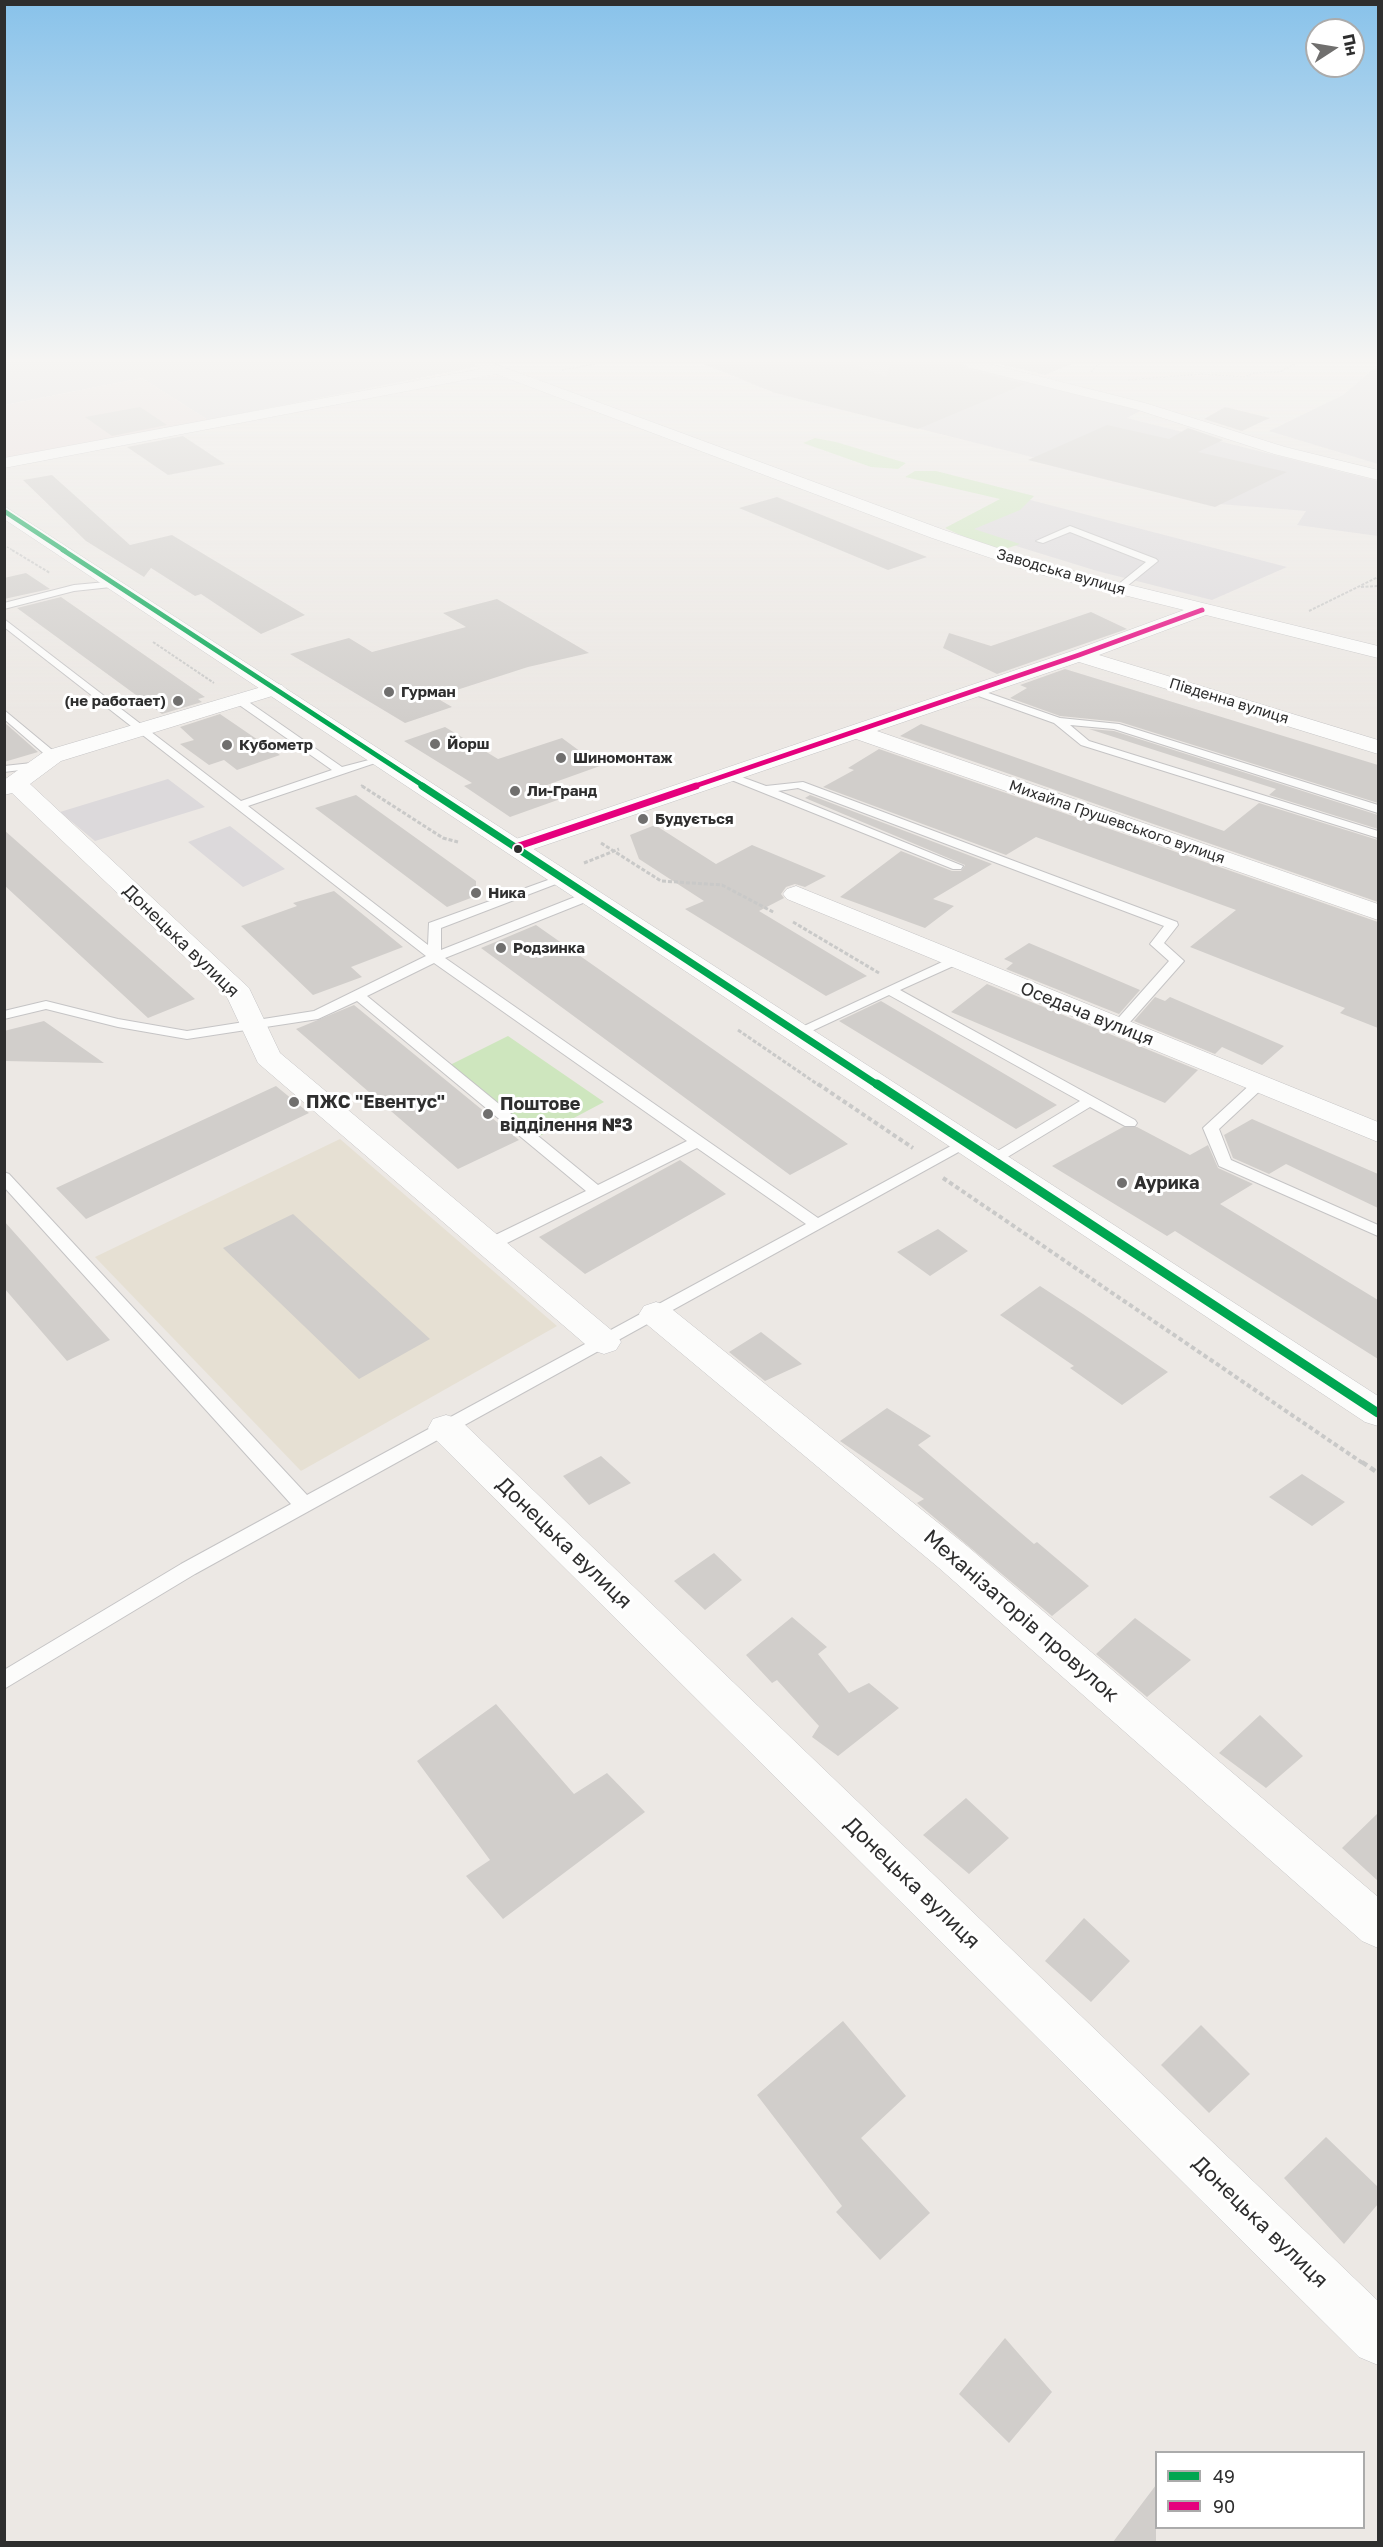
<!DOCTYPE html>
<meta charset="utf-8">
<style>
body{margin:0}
#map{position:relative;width:1383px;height:2547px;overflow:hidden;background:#ece8e4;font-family:"Golos Text",sans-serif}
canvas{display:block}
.frame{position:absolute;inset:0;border:6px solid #2e2e2e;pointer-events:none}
.legend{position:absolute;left:1155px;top:2451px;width:210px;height:78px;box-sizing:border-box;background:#fff;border:2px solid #ababab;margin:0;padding:8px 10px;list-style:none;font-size:18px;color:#2e2e2e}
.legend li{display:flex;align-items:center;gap:12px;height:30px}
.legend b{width:30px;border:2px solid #ababab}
.north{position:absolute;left:1305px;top:18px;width:60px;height:60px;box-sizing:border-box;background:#fff;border:2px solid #ababab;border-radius:50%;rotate:78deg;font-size:16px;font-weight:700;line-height:24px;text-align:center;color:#2e2e2e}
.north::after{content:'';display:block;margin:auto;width:21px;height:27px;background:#706f6e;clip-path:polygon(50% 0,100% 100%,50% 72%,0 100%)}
</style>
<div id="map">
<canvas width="1383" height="2547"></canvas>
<div class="frame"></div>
<ul class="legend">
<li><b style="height:8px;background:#00a651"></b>49</li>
<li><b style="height:8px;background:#e5007d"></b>90</li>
</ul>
<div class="north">Пн</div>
</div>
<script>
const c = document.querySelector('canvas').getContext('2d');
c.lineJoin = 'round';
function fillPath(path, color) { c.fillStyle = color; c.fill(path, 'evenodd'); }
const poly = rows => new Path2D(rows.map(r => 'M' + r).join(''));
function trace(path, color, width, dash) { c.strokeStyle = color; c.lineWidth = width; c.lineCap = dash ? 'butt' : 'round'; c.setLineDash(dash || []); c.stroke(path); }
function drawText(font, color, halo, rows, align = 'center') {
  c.font = font + ' "Golos Text",sans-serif'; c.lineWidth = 6; c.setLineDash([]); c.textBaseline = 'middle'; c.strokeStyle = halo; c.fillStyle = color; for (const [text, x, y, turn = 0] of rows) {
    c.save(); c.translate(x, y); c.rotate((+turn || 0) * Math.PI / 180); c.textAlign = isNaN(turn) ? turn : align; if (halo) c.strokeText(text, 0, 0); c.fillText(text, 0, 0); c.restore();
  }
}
const industrial = poly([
 [5,364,477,364,480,366,208,420,142,378,5,405],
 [704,364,958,364,1142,410,1127,418,1378,481,1378,536,1297,525,1306,511,1219,504,789,396,759,387],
 [1378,365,1378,464,1269,431,1343,395],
 [1019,497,1287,567,1212,600,1097,571,958,528],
 [168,779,205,807,95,841,60,812],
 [230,826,285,869,243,887,188,842]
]);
const education = poly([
 [340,1139,557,1326,301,1471,95,1257]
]);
const medical = poly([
 [142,378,208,420,5,460,5,405]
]);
const green = poly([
 [815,438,836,442,906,463,898,469,871,467,803,443],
 [915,471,936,471,1034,496,1020,510,974,529,1020,544,1002,550,971,540,945,528,1000,499,905,477],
 [508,1036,604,1102,536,1138,446,1067]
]);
const building = poly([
 [707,364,852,364,887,377,889,364,963,364,966,369,1025,384,918,429,775,393],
 [1000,364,1071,364,1045,375],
 [140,407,167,425,112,436,85,417],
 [1225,407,1270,418,1242,431,1204,419],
 [1107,425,1169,439,1188,428,1223,440,1198,452,1287,472,1215,507,1028,460],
 [183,436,225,464,168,475,127,447],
 [52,475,130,545,172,535,305,615,261,634,201,594,195,596,151,568,144,577,86,541,23,480],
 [777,497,927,557,888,570,739,508],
 [26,573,50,589,4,599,4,578],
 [61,597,205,697,198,699,202,702,162,714,17,608],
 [497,599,589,653,528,667,435,697,452,707,405,723,290,654,349,638,372,652,466,627,443,613],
 [1091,612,1127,629,997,674,943,648,949,633,991,646],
 [1065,669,1378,765,1378,803,1120,722,1060,716,1010,698,1027,688,1020,685],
 [220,714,280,755,237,770,224,760,209,765,180,744,194,740,180,727],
 [4,722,38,752,4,762],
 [921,724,1224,831,1259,803,1378,840,1378,902,900,736],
 [445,727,498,759,562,738,600,766,547,785,566,797,510,817,464,786,472,783,404,741],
 [1089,729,1114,731,1378,815,1378,829,1269,795,1276,789],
 [879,749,1378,922,1378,1028,1340,1013,1345,1008,1190,947,1236,910,1036,837,1006,855,823,787,854,770,848,768],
 [356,795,476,881,476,896,447,907,315,808],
 [810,795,992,864,933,899,954,906,925,928,840,897,901,851,952,871,961,871,965,865,805,798],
 [655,825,716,864,752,845,826,876,805,887,795,884,786,887,781,894,784,898,759,911,867,976,826,996,685,909,704,901,639,859,630,835],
 [4,830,195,999,148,1018,4,885],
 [334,891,403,947,351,967,362,977,313,995,241,926,297,906,293,903],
 [536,925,848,1144,790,1175,481,948],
 [1029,943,1079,964,1140,990,1119,1014,1006,969,1013,963,1004,959],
 [987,984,1198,1070,1165,1103,951,1012],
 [1155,997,1165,1001,1170,997,1284,1046,1262,1065,1222,1047,1215,1054,1134,1021],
 [881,1001,937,1034,1057,1105,1016,1129,839,1021],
 [354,1005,519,1140,458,1169,296,1029],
 [44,1021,104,1063,4,1061,4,1031],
 [276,1086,309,1113,86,1219,56,1188],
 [1252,1119,1378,1174,1378,1208,1286,1164,1269,1174,1233,1158,1224,1135],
 [1123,1127,1137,1127,1190,1155,1208,1145,1218,1168,1253,1184,1220,1204,1378,1300,1378,1359,1175,1231,1167,1236,1052,1166],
 [680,1160,726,1194,585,1274,539,1237],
 [293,1214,430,1339,359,1379,223,1248],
 [4,1221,110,1340,67,1361,4,1288],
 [938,1229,968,1251,930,1276,897,1252],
 [1040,1286,1083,1314,1168,1372,1122,1405,1070,1368,1074,1366,1000,1315],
 [761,1332,802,1364,765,1381,729,1352],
 [887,1408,931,1436,918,1445,1034,1544,1037,1542,1089,1586,1052,1616,917,1503,924,1499,840,1441],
 [601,1456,631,1483,589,1505,563,1476],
 [1302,1474,1345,1502,1312,1526,1269,1497],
 [714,1553,742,1580,705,1610,674,1581],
 [792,1617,827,1647,818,1654,849,1693,869,1683,899,1708,838,1756,812,1737,819,1726,777,1680,772,1683,746,1655],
 [1135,1618,1191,1660,1147,1697,1096,1654],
 [496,1704,574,1794,607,1773,645,1812,503,1919,466,1876,490,1860,417,1761],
 [1260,1715,1303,1756,1266,1788,1219,1753],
 [966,1798,1009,1838,969,1874,923,1835],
 [1378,1813,1378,1881,1342,1848],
 [1084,1918,1130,1961,1091,2002,1045,1961],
 [843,2021,906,2096,861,2138,930,2213,880,2260,836,2212,842,2206,757,2095],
 [1201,2025,1250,2074,1209,2113,1161,2065],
 [1326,2137,1378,2187,1378,2204,1344,2244,1284,2178],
 [1005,2338,1052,2392,1009,2443,959,2394],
 [1156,2485,1156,2542,1113,2542]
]);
const pathFar4 = poly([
 [562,370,595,364],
 [1091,372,1099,364],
 [1128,380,1202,374,1245,377,1253,373,1280,372,1295,364],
 [4,545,14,551]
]);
const pathFar3 = poly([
 [12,550,50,573],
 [1361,587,1378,586],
 [1309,611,1378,577],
 [153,642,214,683],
 [361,785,364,787]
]);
const pathFar2 = poly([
 [362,786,443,838,458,842],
 [601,843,661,881,722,885,775,913],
 [584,863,619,849],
 [793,922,879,973],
 [738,1030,820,1086]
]);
const pathFar1 = poly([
 [818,1084,913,1148],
 [943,1178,1364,1464]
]);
const path = poly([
 [1362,1462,1378,1473]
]);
const service = poly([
 [1070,526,1156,559,1158,561,1121,591,1115,591,1115,587,1146,562,1070,532,1043,543,1036,541,1070,526],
 [117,581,122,584,120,586,74,591,4,609,4,603,74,585,117,581],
 [4,619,241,801,332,770,235,702,235,698,243,698,342,767,384,756,384,760,248,806,428,945,429,923,559,876,563,875,569,879,441,928,441,950,585,893,593,893,593,899,445,958,818,1218,960,1141,965,1139,973,1144,195,1574,4,1689,4,1670,181,1564,291,1504,4,1187,4,1172,9,1174,307,1495,806,1224,697,1148,495,1249,483,1249,481,1245,483,1241,586,1191,357,1001,318,1019,187,1039,118,1027,46,1009,4,1019,4,1011,46,1001,118,1019,187,1031,314,1011,426,956,4,627,4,619],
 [434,963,687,1141,598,1185,367,996,434,963],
 [974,688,1060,718,1119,724,1378,805,1378,813,1114,729,1070,725,1089,741,1378,831,1378,838,1081,745,1054,723,970,693,969,691,974,688],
 [4,710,57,754,57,758,49,758,4,719,4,710],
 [41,762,47,765,45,767,4,772,4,766,41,762],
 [728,772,766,786,803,782,1177,922,1178,925,1164,943,1184,961,1123,1030,1113,1030,1113,1024,1169,961,1150,944,1164,926,798,788,778,791,963,866,961,869,953,869,724,777,724,773,728,772],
 [955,956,962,960,960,963,900,990,1135,1120,1137,1123,1135,1126,1125,1126,1090,1107,996,1164,986,1164,983,1161,986,1158,1080,1101,889,995,801,1036,791,1036,789,1033,955,956],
 [1259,1080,1266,1084,1264,1087,1219,1129,1231,1160,1378,1225,1378,1236,1219,1166,1203,1128,1254,1081,1259,1080]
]);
const minor = poly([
 [474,364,495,364,944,530,1048,565,1378,646,1378,658,1206,615,1099,655,1378,740,1378,754,1079,662,877,731,1378,904,1378,920,856,739,525,852,516,854,507,852,504,847,507,842,1072,651,1184,610,1035,573,932,538,496,374,4,468,4,458,480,369,474,364],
 [965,364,990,364,1145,403,1285,447,1378,470,1378,480,1274,454,1135,409,967,367,965,364],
 [275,683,282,685,286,689,282,693,61,761,30,784,249,988,280,1053,616,1334,621,1342,616,1350,604,1354,592,1350,258,1063,227,997,12,793,4,795,4,780,45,751,275,683],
 [796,886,1378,1122,1378,1142,787,899,783,894,787,889,796,886],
 [656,1302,668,1306,967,1546,1378,1897,1378,1948,1362,1941,939,1568,644,1322,639,1314,644,1306,656,1302],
 [446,1415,459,1419,1378,2301,1378,2365,1359,2357,433,1437,428,1428,433,1419,446,1415]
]);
const tertiary = poly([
 [4,506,1378,1396,1378,1426,1365,1422,4,519,4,506]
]);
const bus1Far3 = poly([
 [4,511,65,551]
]);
const bus1Far2 = poly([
 [63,550,425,787]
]);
const bus1Far1 = poly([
 [422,786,879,1086]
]);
const bus1 = poly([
 [877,1084,1378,1413]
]);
const bus2Far1 = poly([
 [692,787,1079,655,1202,610]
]);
const bus2 = poly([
 [516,847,696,786]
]);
const markers = [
 [389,692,6,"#706f6e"],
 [178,701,6,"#706f6e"],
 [435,744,6,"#706f6e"],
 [227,745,6,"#706f6e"],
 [561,758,6,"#706f6e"],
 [515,791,6,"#706f6e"],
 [643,819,6,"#706f6e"],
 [518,849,5,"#2e2e2e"],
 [476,893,6,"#706f6e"],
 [501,948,6,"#706f6e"],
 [294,1102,6,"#706f6e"],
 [488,1114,6,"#706f6e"],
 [1122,1183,6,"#706f6e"]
];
const farStreetnames = [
 ["Заводська вулиця",1061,572,16],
 ["Південна вулиця",1229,701,17],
 ["Михайла Грушевського вулиця",1117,822,19]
];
const farPoinames = [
 ["Гурман",401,692],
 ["(не работает)",166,701,"right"],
 ["Йорш",447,744],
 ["Кубометр",239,745],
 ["Шиномонтаж",573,758],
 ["Ли-Гранд",527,791],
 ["Будується",655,819],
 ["Ника",488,893],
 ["Родзинка",513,948]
];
const streetNames = [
 ["Донецька вулиця",181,941,44],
 ["Оседача вулиця",1087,1014,22]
];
const poiNames = [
 ["ПЖС \"Евентус\"",306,1102],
 ["Поштове",500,1104],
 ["відділення №3",500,1125],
 ["Аурика",1134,1183]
];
const nearStreetnames = [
 ["Донецька вулиця",564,1543,44],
 ["Механізаторів провулок",1021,1616,41],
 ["Донецька вулиця",912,1883,44],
 ["Донецька вулиця",1260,2222,44]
];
fillPath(industrial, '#dcd9db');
fillPath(education, '#e6e0d3');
fillPath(medical, '#e9dcdb');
fillPath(green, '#cee6be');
fillPath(building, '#d1cecb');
trace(service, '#c5c4c5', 2);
trace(minor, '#c5c4c5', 1);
trace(tertiary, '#c5c4c5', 1);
trace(pathFar4, '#c9c9c8', 1.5, [2, 1.5]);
trace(pathFar3, '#c9c9c8', 2, [3, 1.5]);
trace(pathFar2, '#c9c9c8', 3, [4, 2]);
trace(pathFar1, '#c9c9c8', 4, [4.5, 3]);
trace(path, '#c9c9c8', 4.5, [6, 4]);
fillPath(service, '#fcfcfb');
fillPath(minor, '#fcfcfb');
fillPath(tertiary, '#fcfcfb');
trace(bus1Far3, '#00a651', 4.5);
trace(bus1Far2, '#00a651', 5);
trace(bus1Far1, '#00a651', 7);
trace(bus1, '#00a651', 9);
trace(bus2Far1, '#e5007d', 5);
trace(bus2, '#e5007d', 7);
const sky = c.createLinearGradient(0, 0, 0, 721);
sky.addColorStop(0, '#88c2ea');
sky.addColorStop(0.5, '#f6f5f3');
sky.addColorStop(1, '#f6f5f300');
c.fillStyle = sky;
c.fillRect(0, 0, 1383, 721);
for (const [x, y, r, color] of markers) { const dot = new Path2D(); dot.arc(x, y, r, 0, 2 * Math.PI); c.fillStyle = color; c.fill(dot); trace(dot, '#fff', 2); }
drawText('15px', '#2e2e2e', '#fff', farStreetnames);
drawText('bold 15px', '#2e2e2e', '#fff', farPoinames, 'left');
drawText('18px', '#2e2e2e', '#fff', streetNames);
drawText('bold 18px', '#2e2e2e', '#fff', poiNames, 'left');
drawText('21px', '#2e2e2e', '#fff', nearStreetnames);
</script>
